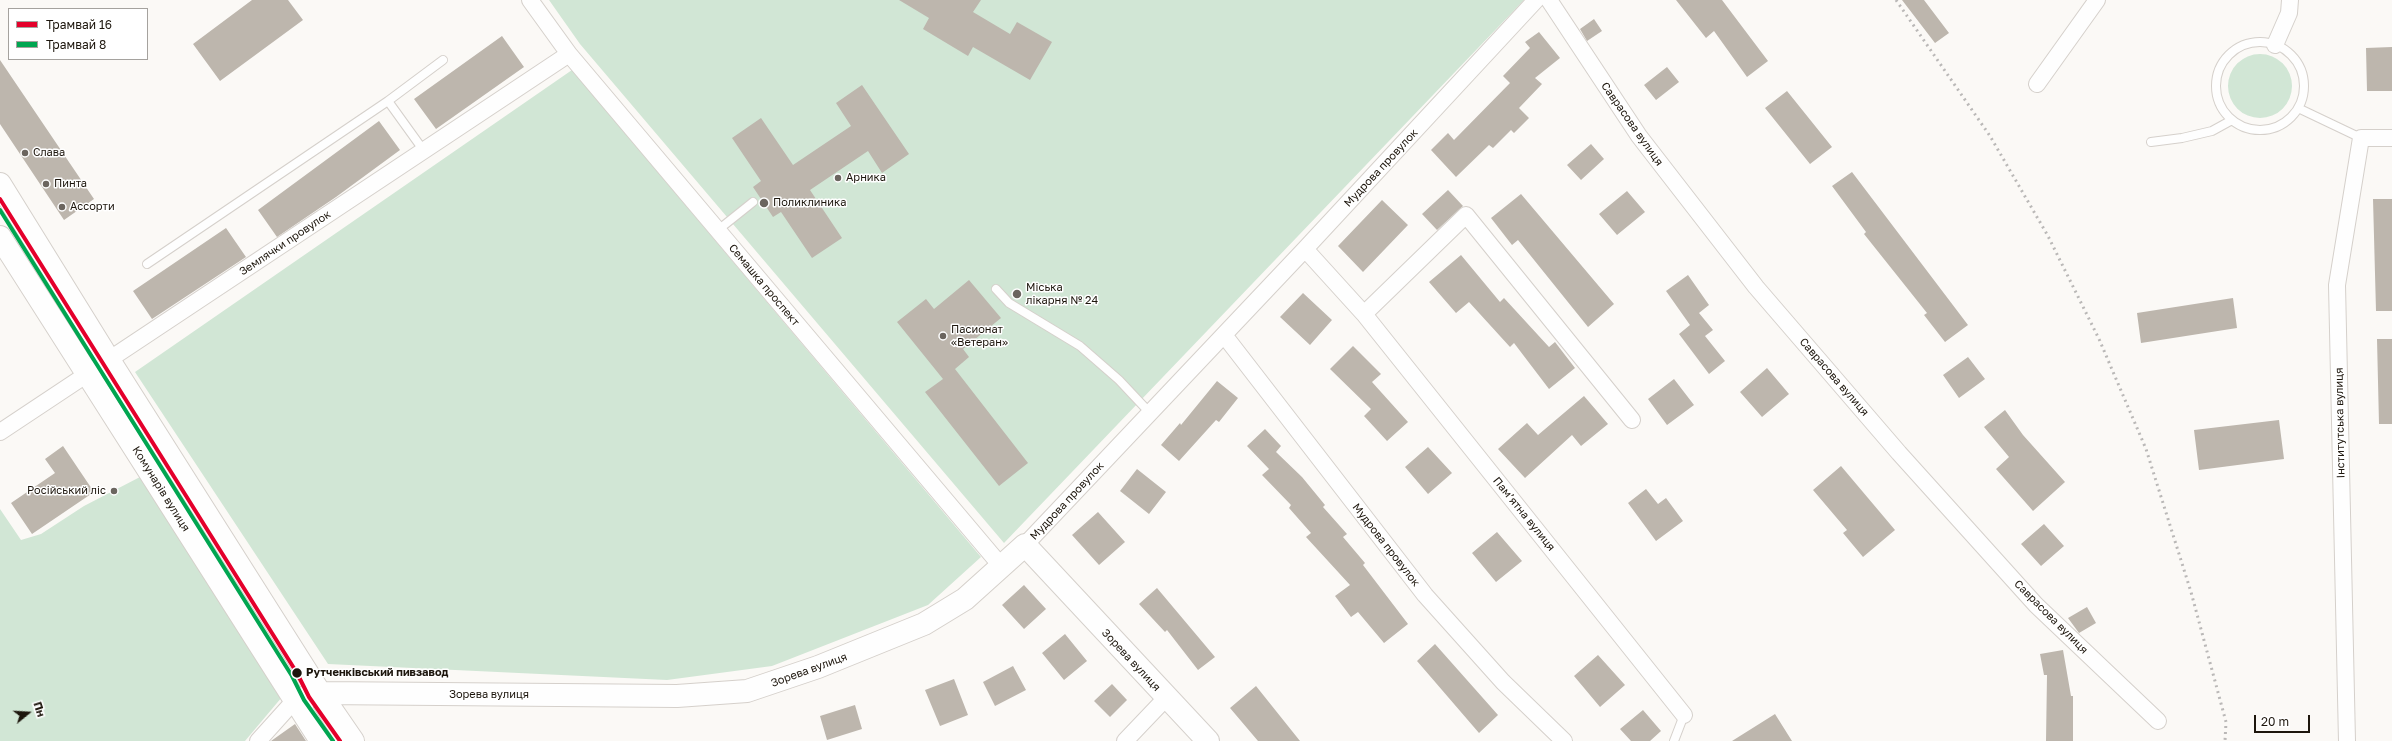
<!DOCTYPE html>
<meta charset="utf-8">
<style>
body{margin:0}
#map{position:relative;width:2392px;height:741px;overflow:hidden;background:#fbf9f6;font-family:"Golos Text",sans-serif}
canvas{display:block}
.legend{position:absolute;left:8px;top:8px;width:140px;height:52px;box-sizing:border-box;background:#fff;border:1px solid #a5a29e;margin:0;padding:5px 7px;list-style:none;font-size:12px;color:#1d160d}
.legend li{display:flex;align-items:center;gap:8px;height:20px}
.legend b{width:20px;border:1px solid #a5a29e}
.north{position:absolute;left:8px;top:693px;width:40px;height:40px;-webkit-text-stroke:3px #fff;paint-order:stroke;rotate:72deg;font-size:11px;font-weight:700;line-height:16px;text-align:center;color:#1d160d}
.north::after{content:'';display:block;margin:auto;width:14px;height:18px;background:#1d160d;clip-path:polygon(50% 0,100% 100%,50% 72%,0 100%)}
.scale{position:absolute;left:2254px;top:715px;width:56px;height:18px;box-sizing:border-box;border:2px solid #1d160d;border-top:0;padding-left:5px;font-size:12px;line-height:14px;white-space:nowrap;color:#1d160d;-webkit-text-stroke:3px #fff;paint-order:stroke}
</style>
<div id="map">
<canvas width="2392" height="741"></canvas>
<ul class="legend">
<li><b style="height:5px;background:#e4002b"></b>Трамвай 16</li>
<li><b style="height:5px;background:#00a651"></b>Трамвай 8</li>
</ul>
<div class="north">Пн</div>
<div class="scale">20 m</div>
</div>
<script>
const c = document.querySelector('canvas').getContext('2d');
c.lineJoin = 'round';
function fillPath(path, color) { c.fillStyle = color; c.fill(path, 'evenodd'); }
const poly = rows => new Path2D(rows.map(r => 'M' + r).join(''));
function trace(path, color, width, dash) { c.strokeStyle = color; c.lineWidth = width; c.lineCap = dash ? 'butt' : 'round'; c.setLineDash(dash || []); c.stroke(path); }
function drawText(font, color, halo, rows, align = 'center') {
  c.font = font + ' "Golos Text",sans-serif'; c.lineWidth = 3; c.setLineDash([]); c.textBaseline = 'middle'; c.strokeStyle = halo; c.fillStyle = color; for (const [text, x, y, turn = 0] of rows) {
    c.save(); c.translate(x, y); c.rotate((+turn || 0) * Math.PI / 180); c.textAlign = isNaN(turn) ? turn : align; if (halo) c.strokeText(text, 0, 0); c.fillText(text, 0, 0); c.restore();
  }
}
const green = poly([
 [549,0,1524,0,1004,543,580,44],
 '2228 86a32 32 0 1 1 64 0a32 32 0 1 1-64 0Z',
 [572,70,981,557,928,605,772,666,667,680,328,664,135,372],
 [140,477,282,697,245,741,0,741,0,509,21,540,41,534,84,506]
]);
const building = poly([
 [252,0,288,0,303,20,220,81,193,44],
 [899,0,981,0,973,12,1010,34,1017,22,1052,42,1030,80,973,47,968,56,923,29,929,18],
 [1676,0,1722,0,1768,61,1747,77,1714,31,1706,38],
 [1902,0,1924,0,1949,33,1935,43],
 [1594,19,1602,31,1587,41,1580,29],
 [1539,32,1560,58,1535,78,1542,84,1519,108,1529,118,1514,133,1511,130,1493,148,1489,145,1456,177,1431,150,1448,133,1454,140,1510,83,1503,76,1530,48,1525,42],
 [502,36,524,67,436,129,414,99],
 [2392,47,2392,91,2367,91,2366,48],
 [0,60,94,199,64,220,0,124],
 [1667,67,1679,82,1656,100,1644,85],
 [862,85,909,154,882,173,868,151,810,190,842,238,812,258,781,212,773,217,753,187,761,181,732,138,761,118,793,165,851,126,836,103],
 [1787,91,1832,147,1810,164,1765,108],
 [379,121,400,150,336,197,277,237,258,210],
 [1591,144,1604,159,1581,180,1567,165],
 [1852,172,1968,325,1945,342,1924,315,1927,313,1864,234,1866,232,1832,186],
 [1448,190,1463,206,1437,230,1422,214],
 [1627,191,1645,212,1617,235,1599,214],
 [1521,194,1614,304,1588,327,1518,240,1512,245,1491,218],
 [2373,199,2392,199,2392,311,2376,311],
 [1382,200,1408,225,1363,272,1338,246],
 [226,228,246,257,152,319,133,291],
 [1461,255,1500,302,1504,298,1549,347,1555,342,1575,368,1549,389,1514,343,1510,347,1469,302,1456,313,1429,282],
 [1688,275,1709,305,1699,313,1713,330,1705,336,1725,361,1709,374,1679,334,1690,325,1666,291],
 [969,280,1001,318,963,349,969,357,955,369,1028,463,999,486,925,392,943,379,897,322,926,299,934,309],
 [1303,293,1332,320,1310,345,1280,317],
 [2233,298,2237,328,2141,343,2137,313],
 [2377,339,2392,339,2392,424,2379,424],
 [1353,346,1381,374,1372,382,1408,422,1387,441,1364,416,1371,409,1330,369],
 [1968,357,1985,379,1959,398,1943,375],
 [1767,368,1789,394,1762,417,1740,392],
 [1674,379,1694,405,1667,425,1648,399],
 [1217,381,1238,398,1219,422,1216,420,1179,461,1161,445,1180,423,1181,425],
 [1584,396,1608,424,1581,446,1572,435,1525,478,1498,449,1527,423,1538,435],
 [2005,410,2023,435,2065,482,2033,511,1996,469,2009,457,1984,427],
 [2279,420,2284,459,2199,470,2194,430],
 [1265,429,1281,446,1276,452,1302,477,1325,505,1323,507,1347,534,1343,537,1365,563,1363,565,1408,624,1384,643,1358,612,1351,617,1335,596,1350,585,1306,537,1311,533,1289,508,1291,505,1262,475,1269,469,1247,446],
 [63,446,94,492,32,534,11,503,55,473,45,459],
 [1428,447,1452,473,1428,494,1405,467],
 [1841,466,1895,530,1863,557,1843,533,1847,530,1813,490],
 [1137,469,1166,492,1149,514,1120,491],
 [1646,489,1658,504,1666,498,1683,521,1656,541,1628,503],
 [1098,512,1125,542,1099,565,1072,535],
 [2044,524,2064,546,2041,566,2021,544],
 [1497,532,1522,561,1496,582,1472,553],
 [1024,585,1046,609,1024,629,1002,605],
 [1157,588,1215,657,1198,670,1167,630,1165,632,1139,604],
 [2087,607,2096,623,2079,633,2068,618],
 [1065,634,1087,661,1064,680,1042,653],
 [1435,644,1498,715,1479,733,1417,661],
 [2063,650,2071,696,2073,696,2073,741,2046,741,2047,675,2044,675,2040,654],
 [1598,655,1625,685,1600,707,1574,676],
 [1013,666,1026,690,995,706,983,682],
 [954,679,968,715,940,726,925,690],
 [1112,684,1127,700,1110,717,1094,701],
 [1256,686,1300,741,1258,741,1230,708],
 [855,705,862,729,827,740,820,716],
 [1643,710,1661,731,1650,741,1631,741,1620,729],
 [1775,714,1792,741,1732,741],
 [295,724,306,741,271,741]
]);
const lane = poly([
 '2216 86a44 44 0 1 1 88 0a44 44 0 1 1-88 0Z',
 [2298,108,2361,138],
 [2151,142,2182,138,2212,131,2232,120],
 [424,151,388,101,443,60],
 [718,230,753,202],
 [147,264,388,101],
 [996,289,1009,303,1080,346,1119,380,1150,413],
 [1674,741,1684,715]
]);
const street = poly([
 [530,0,569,54,1002,567],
 [1549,0,1639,136,1756,287,1899,453,2036,605,2158,721],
 [2275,45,2289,13,2290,0],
 [2037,84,2097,0],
 [1305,249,1364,314,1684,715],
 [1364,314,1466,215,1632,420],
 [1224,335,1425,595,1503,682,1564,741],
 [0,432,569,54],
 [1025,545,1305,249,1536,0],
 [258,741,294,701],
 [1125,741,1166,698],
 [2347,741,2337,285,2361,138,2392,138]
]);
const secondary = poly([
 [0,184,109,360,320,693,353,741],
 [0,237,321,741],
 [294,701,320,693,677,696,747,691,818,667,924,624,965,599,1025,545,1208,741]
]);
const rail = poly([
 [1896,0,1990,136,2048,236,2099,339,2146,449,2191,592,2226,722,2225,741]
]);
const tram1 = poly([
 [0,199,297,673,309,697,340,741]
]);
const tram2 = poly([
 [0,210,292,676,304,700,333,741]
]);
const markers = [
 [25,153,4,"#6b655f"],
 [838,178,4,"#6b655f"],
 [46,184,4,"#6b655f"],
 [764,203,5,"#6b655f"],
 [62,207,4,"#6b655f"],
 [1017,294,5,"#6b655f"],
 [943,336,4,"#6b655f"],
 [114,491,4,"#6b655f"],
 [297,673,5.5,"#1d160d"]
];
const streetNames = [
 ["Саврасова вулиця",1632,124,55],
 ["Мудрова провулок",1381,168,-47],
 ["Землячки провулок",285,243,-34],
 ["Семашка проспект",764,285,50],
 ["Саврасова вулиця",1834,377,49],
 ["Інститутська вулиця",2340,423,-91],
 ["Комунарів вулиця",161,489,58],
 ["Мудрова провулок",1067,501,-47],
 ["Пам’ятна вулиця",1524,514,51],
 ["Мудрова провулок",1386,545,52],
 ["Саврасова вулиця",2051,617,45],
 ["Зорева вулиця",1131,660,47],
 ["Зорева вулиця",809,670,-20],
 ["Зорева вулиця",489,695]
];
const poiNames = [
 ["Слава",33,153],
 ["Арника",846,178],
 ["Пинта",54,184],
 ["Поликлиника",773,203],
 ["Ассорти",70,207],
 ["Міська",1026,288],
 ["лікарня № 24",1026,301],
 ["Пасионат",951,330],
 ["«Ветеран»",951,343],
 ["Російський ліс",106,491,"right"]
];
const stopNames = [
 ["Рутченківський пивзавод",306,673]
];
fillPath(green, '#d1e6d5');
fillPath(building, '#bdb6ad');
trace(lane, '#d5d0cb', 10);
trace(street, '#d5d0cb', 18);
trace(secondary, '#d5d0cb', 24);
trace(lane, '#fefefe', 8);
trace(street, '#fefefe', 16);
trace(secondary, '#fefefe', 22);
trace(rail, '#bab8b7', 3, [2, 4]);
trace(tram1, '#e4002b', 4);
trace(tram2, '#00a651', 4);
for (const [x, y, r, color] of markers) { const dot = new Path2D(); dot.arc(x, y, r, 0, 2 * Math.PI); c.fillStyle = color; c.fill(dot); trace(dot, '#fff', 1.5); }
drawText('11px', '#1d160d', '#fff', streetNames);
drawText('11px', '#1d160d', '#fff', poiNames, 'left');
drawText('bold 11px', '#1d160d', '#fff', stopNames, 'left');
</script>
